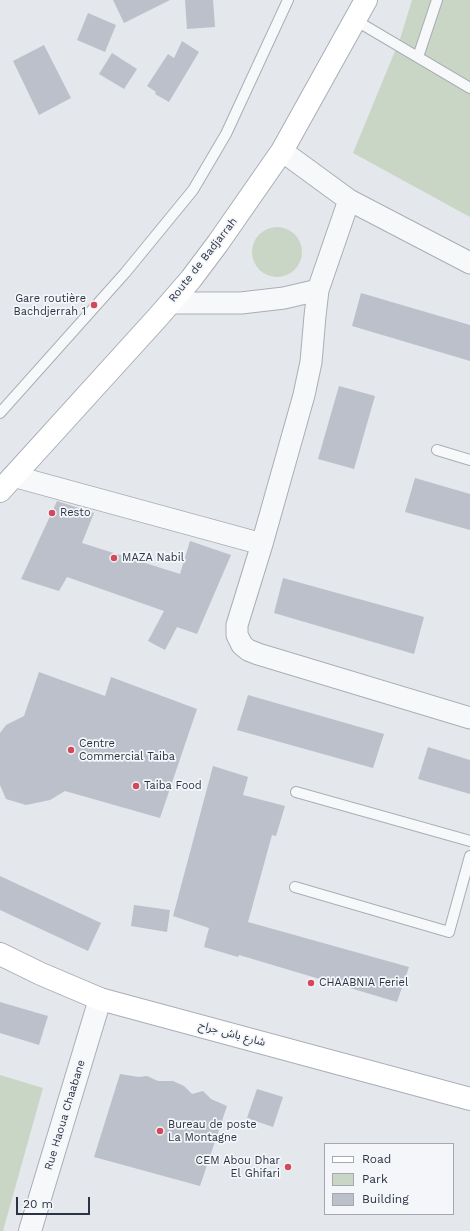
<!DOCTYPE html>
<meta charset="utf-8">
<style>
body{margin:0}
#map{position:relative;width:470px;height:1231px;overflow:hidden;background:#e4e7ec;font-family:"Work Sans",sans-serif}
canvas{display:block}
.legend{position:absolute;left:324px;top:1143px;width:130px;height:72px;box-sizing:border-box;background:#f4f6f9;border:1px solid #a4a8b1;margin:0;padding:5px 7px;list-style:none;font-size:12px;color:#2b3445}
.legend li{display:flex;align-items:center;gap:8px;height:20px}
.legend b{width:20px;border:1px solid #a4a8b1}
.scale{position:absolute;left:16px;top:1197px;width:74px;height:18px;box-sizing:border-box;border:2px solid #2b3445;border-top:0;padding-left:5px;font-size:12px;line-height:14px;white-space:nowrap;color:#2b3445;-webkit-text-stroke:3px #f4f6f9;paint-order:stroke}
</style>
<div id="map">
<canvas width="470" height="1231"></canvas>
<ul class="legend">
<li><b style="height:5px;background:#fff"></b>Road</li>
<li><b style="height:11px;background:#c9d6c5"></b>Park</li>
<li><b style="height:11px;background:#bbc0ca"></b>Building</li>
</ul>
<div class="scale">20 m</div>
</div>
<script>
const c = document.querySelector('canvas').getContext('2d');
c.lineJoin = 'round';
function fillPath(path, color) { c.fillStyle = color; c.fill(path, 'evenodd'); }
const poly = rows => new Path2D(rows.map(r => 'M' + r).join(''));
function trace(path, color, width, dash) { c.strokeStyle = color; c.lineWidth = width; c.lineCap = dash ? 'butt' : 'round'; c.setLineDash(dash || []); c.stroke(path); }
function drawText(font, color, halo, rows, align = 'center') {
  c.font = font + ' "Work Sans","Noto Sans Arabic",sans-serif'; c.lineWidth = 3.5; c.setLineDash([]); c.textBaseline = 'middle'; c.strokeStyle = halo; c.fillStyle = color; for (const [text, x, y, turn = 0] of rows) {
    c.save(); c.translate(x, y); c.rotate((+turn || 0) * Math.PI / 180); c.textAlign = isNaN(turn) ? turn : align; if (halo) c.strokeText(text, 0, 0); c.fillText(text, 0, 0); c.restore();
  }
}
const green = poly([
 [412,0,470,0,470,217,353,153,400,39],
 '252 252a25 25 0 1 1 50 0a25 25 0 1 1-50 0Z',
 [0,1075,43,1088,3,1231,0,1231]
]);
const building = poly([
 [113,0,170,0,124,23],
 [185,0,213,0,215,27,187,29],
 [88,13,116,25,105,52,77,40],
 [182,41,199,52,169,102,155,94,156,92,147,86,168,54,174,58],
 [44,45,71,98,39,115,13,61],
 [112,53,137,69,124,89,99,74],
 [361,293,470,325,470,361,352,326],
 [339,386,375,396,354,469,318,459],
 [415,478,470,494,470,530,405,512],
 [57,501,94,513,82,543,180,574,190,541,231,555,197,634,177,627,165,650,148,641,164,611,67,577,59,591,21,579],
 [283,578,424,617,414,654,274,613],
 [39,672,105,696,111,677,197,709,160,818,65,791,50,800,26,805,6,799,0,785,0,733,6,725,24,716],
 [248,695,384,734,373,768,237,730],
 [428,747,470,760,470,794,418,779],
 [213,766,248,777,243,795,285,806,276,836,272,835,248,922,409,967,397,1002,239,955,238,957,204,947,209,928,173,916],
 [0,876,101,923,88,951,0,910],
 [134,905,170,910,167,932,131,926],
 [0,1002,48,1016,39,1045,0,1033],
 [120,1074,139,1077,147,1076,158,1081,173,1081,184,1086,192,1094,203,1091,211,1099,227,1106,200,1186,94,1157],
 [257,1089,283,1097,273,1127,247,1118]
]);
const service = poly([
 [355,20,470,88],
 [418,57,437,0],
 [0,413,125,273,193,190,226,134,288,0],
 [437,450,470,460],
 [296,792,470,841],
 [295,887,449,932,470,856]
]);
const minor = poly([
 [282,151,349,200,470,263],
 [349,200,318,290,315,316,311,362,304,395,262,544,237,625,237,635,242,645,248,650,258,654,470,718],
 [170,303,241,303,284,298,318,290],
 [13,476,262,544]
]);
const tertiary = poly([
 [30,1231,100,999]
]);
const secondary = poly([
 [0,491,158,317,191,279,218,243,282,151,366,0],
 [0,954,41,974,100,999,470,1099]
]);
const markers = [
 [94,305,4,"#d1495b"],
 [52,513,4,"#d1495b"],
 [114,558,4,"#d1495b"],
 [71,750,4,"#d1495b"],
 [136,786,4,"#d1495b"],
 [311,983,4,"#d1495b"],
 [160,1131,4,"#d1495b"],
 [288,1167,4,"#d1495b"]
];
const streetNames = [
 ["Route de Badjarrah",203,260,-52],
 ["شارع باش جراح",232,1034,15],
 ["Rue Haoua Chaabane",65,1115,-73]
];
const poiNames = [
 ["Gare routière",86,299,"right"],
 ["Bachdjerrah 1",86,312,"right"],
 ["Resto",60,513],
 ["MAZA Nabil",122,558],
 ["Centre",79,744],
 ["Commercial Taiba",79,757],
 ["Taiba Food",144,786],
 ["CHAABNIA Feriel",319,983],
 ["Bureau de poste",168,1125],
 ["La Montagne",168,1138],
 ["CEM Abou Dhar",280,1161,"right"],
 ["El Ghifari",280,1174,"right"]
];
fillPath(green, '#c9d6c5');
fillPath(building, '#bbc0ca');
trace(service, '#a9aeb7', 12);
trace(minor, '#a9aeb7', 23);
trace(tertiary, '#a9aeb7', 24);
trace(secondary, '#a9aeb7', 24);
trace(service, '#f7f8fa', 10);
trace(minor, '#f7f8fa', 21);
trace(tertiary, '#f7f8fa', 22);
trace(secondary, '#fff', 22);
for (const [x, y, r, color] of markers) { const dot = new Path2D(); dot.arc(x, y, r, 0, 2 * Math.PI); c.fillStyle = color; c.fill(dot); trace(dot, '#f4f6f9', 1.5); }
drawText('11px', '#2b3445', '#f4f6f9', streetNames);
drawText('11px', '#2b3445', '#f4f6f9', poiNames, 'left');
</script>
